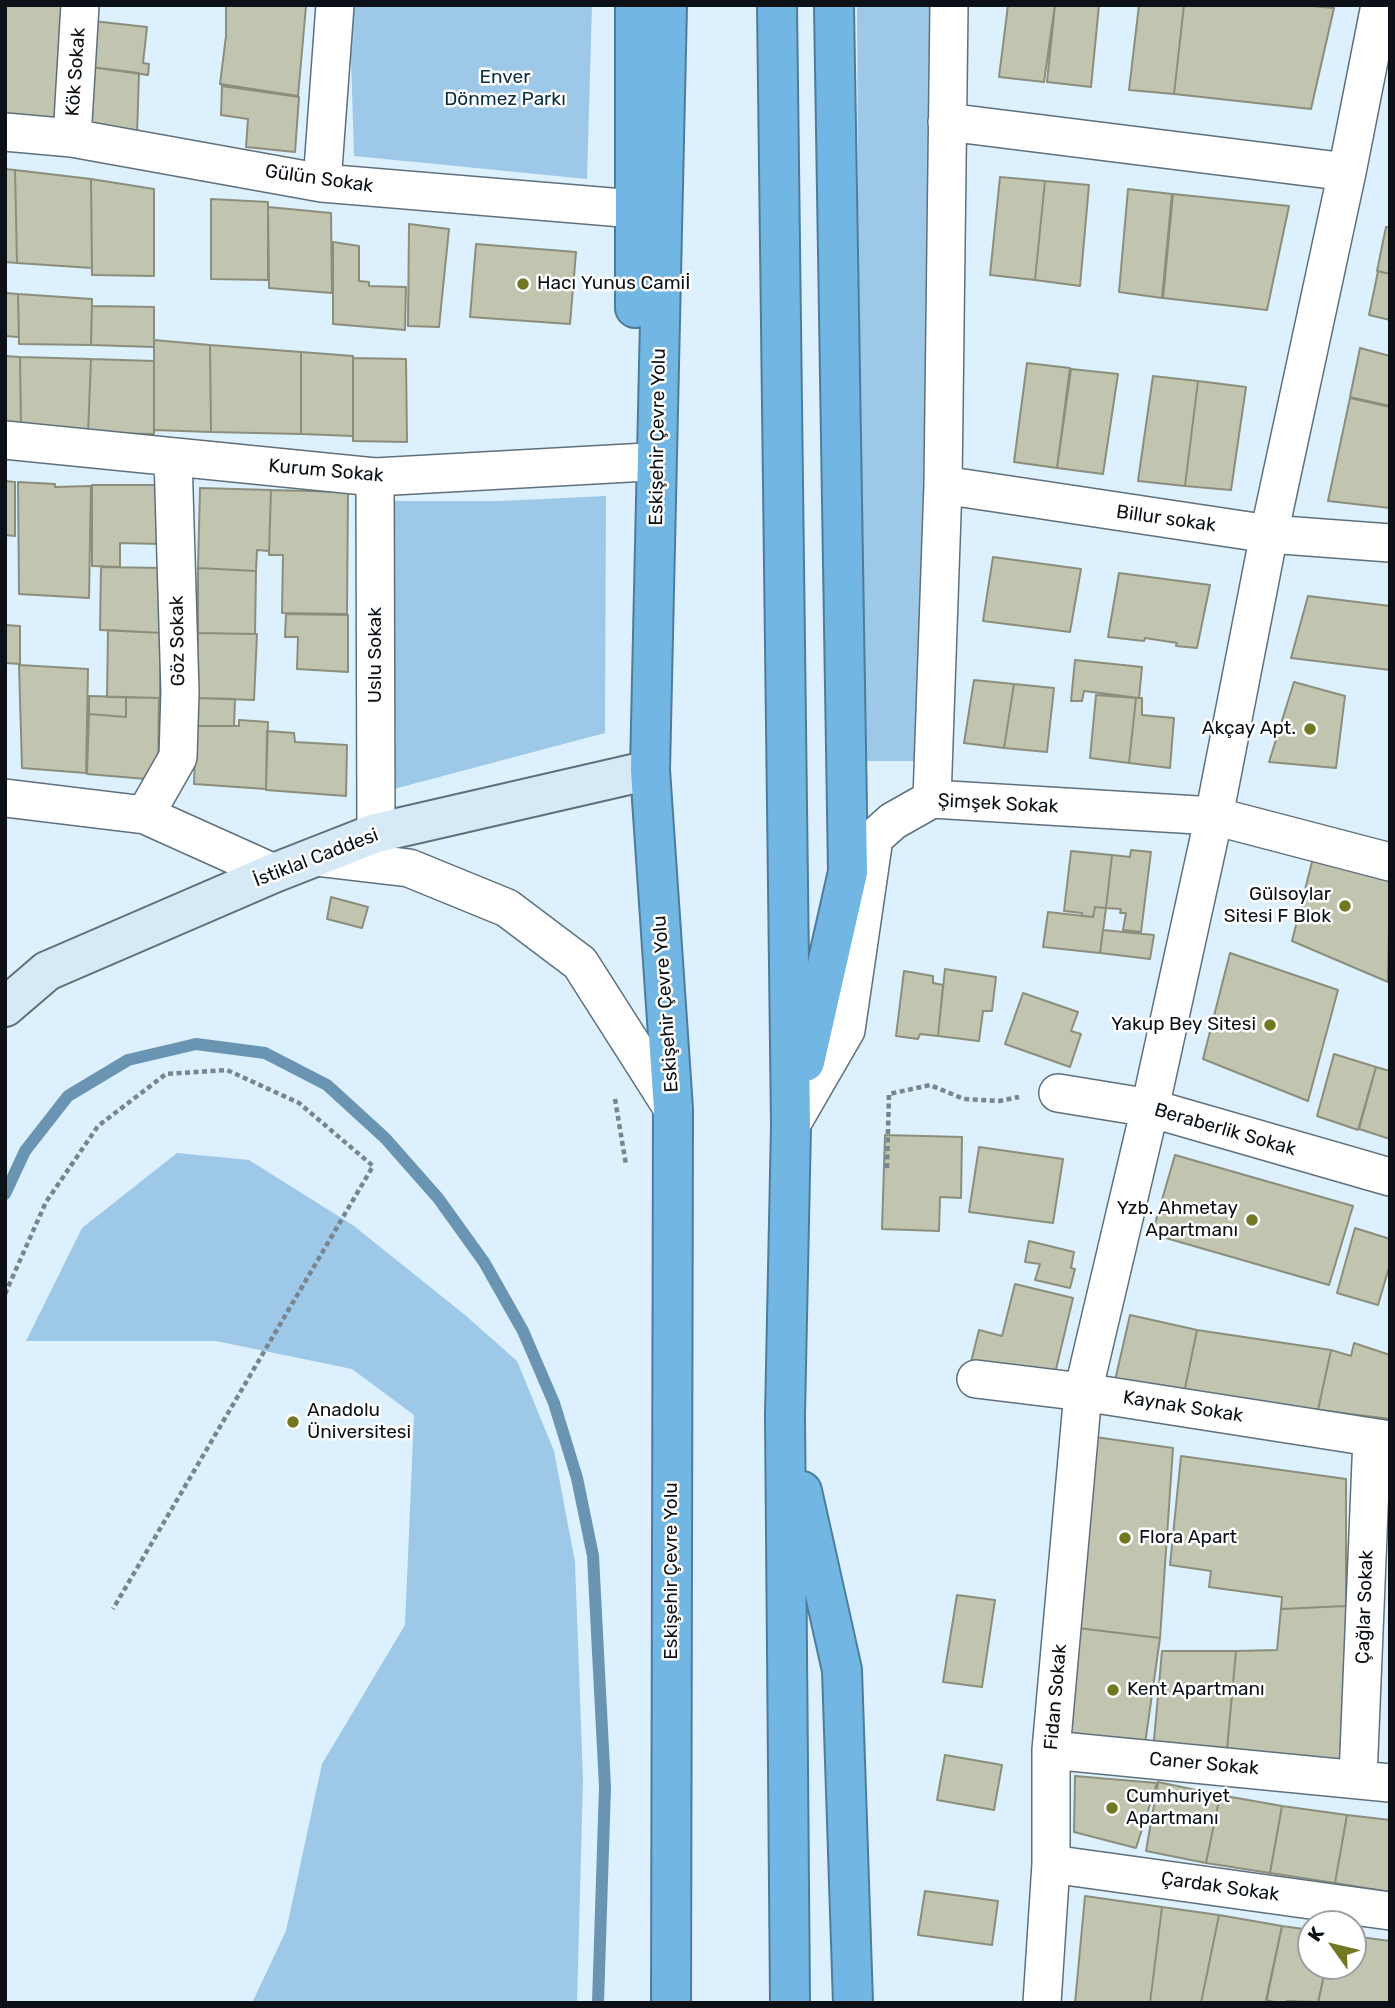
<!DOCTYPE html>
<meta charset="utf-8">
<style>
body{margin:0}
#map{position:relative;width:1395px;height:2008px;overflow:hidden;background:#ddf0fe;font-family:Rubik,sans-serif}
canvas{display:block}
.frame{position:absolute;inset:0;border:7px solid #0b1116;pointer-events:none}
.north{position:absolute;left:1297px;top:1910px;width:70px;height:70px;box-sizing:border-box;background:#fff;border:2px solid #9da0a2;border-radius:50%;rotate:304deg;font-size:19px;font-weight:700;line-height:28px;text-align:center;color:#0b1116}
.north::after{content:'';display:block;margin:auto;width:24px;height:32px;background:#727822;clip-path:polygon(50% 0,100% 100%,50% 72%,0 100%)}
</style>
<div id="map">
<canvas width="1395" height="2008"></canvas>
<div class="frame"></div>
<div class="north">K</div>
</div>
<script>
const c = document.querySelector('canvas').getContext('2d');
c.lineJoin = 'round';
function fillPath(path, color) { c.fillStyle = color; c.fill(path, 'evenodd'); }
const poly = rows => new Path2D(rows.map(r => 'M' + r).join(''));
function trace(path, color, width, dash) { c.strokeStyle = color; c.lineWidth = width; c.lineCap = dash ? 'butt' : 'round'; c.setLineDash(dash || []); c.stroke(path); }
function drawText(font, color, halo, rows, align = 'center') {
  c.font = font + ' Rubik,sans-serif'; c.lineWidth = 5; c.setLineDash([]); c.textBaseline = 'middle'; c.strokeStyle = halo; c.fillStyle = color; for (const [text, x, y, turn = 0] of rows) {
    c.save(); c.translate(x, y); c.rotate((+turn || 0) * Math.PI / 180); c.textAlign = isNaN(turn) ? turn : align; if (halo) c.strokeText(text, 0, 0); c.fillText(text, 0, 0); c.restore();
  }
}
const green = poly([
 [352,5,592,5,587,179,354,156,350,26],
 [857,5,942,5,927,761,861,761],
 [606,496,605,733,390,790,375,501,500,501],
 [177,1153,249,1160,354,1226,465,1315,517,1361,554,1451,575,1562,583,1780,577,2003,252,2003,286,1931,322,1764,405,1625,414,1415,352,1369,216,1341,26,1341,82,1228]
]);
const stream = poly([
 [5,1194,25,1151,68,1096,128,1060,196,1044,265,1053,327,1085,385,1138,438,1198,484,1262,523,1331,554,1403,577,1478,593,1556,605,1787,598,2003]
]);
const building = poly([
 [5,5,61,5,62,126,5,121,5,5],
 [226,5,306,6,298,96,220,84,226,36,226,5],
 [1008,5,1055,5,1044,82,999,77,1008,5],
 [1055,5,1099,5,1091,87,1047,82,1055,5],
 [1139,5,1184,5,1174,94,1129,90,1139,5],
 [1184,5,1302,5,1334,8,1311,109,1174,94,1184,5],
 [93,21,147,27,143,63,149,64,148,75,91,67,93,21],
 [91,67,139,73,137,135,89,130,91,67],
 [222,86,299,97,295,152,246,147,248,119,221,115,222,86],
 [5,169,15,170,17,263,5,262,5,169],
 [15,170,91,179,92,268,17,263,15,170],
 [1000,177,1045,181,1035,280,990,275,1000,177],
 [91,179,154,189,154,276,92,275,91,179],
 [1045,181,1089,185,1080,286,1035,280,1045,181],
 [1128,189,1172,194,1162,298,1119,292,1128,189],
 [1173,194,1289,206,1267,310,1163,298,1173,194],
 [211,199,268,202,268,280,211,279,211,199],
 [268,207,331,213,332,293,269,288,268,207],
 [409,224,449,229,439,327,408,326,409,224],
 [1386,227,1390,227,1390,274,1377,271,1386,227],
 [333,242,359,246,359,281,369,282,369,286,406,287,405,330,333,324,333,242],
 [476,244,576,252,570,324,470,317,476,244],
 [1378,271,1390,274,1390,320,1369,315,1378,271],
 [5,293,18,294,19,337,5,336,5,293],
 [18,294,92,299,91,345,19,344,18,294],
 [92,306,154,307,154,347,91,345,92,306],
 [154,340,210,345,211,432,154,430,154,340],
 [210,345,301,352,301,434,211,432,210,345],
 [1360,348,1390,356,1390,406,1350,397,1360,348],
 [301,352,353,356,353,436,301,434,301,352],
 [5,356,20,357,21,425,5,424,5,356],
 [20,357,91,359,88,433,21,429,20,357],
 [353,358,406,359,407,442,353,441,353,358],
 [91,359,154,361,154,434,88,433,91,359],
 [1027,363,1070,368,1057,468,1014,462,1027,363],
 [1071,369,1118,374,1103,474,1057,468,1071,369],
 [1153,376,1198,381,1185,486,1138,481,1153,376],
 [1198,381,1246,387,1231,490,1185,486,1198,381],
 [1350,398,1390,407,1390,508,1328,501,1350,398],
 [5,481,15,482,15,536,5,535,5,481],
 [18,482,55,484,55,487,91,486,89,598,19,594,18,482],
 [92,485,161,485,161,544,120,543,120,567,92,566,92,485],
 [200,488,271,490,269,551,257,550,256,571,198,568,200,488],
 [271,490,348,492,347,614,282,613,283,555,269,555,271,490],
 [993,557,1081,569,1070,632,983,621,993,557],
 [101,567,164,568,163,633,100,630,101,567],
 [198,568,256,571,255,634,198,633,198,568],
 [1119,573,1210,585,1197,648,1176,646,1177,643,1145,638,1144,641,1108,637,1119,573],
 [1308,596,1390,606,1390,670,1291,658,1308,596],
 [286,614,348,615,348,672,297,669,298,637,285,637,286,614],
 [5,625,20,626,20,664,5,663,5,625],
 [108,630,161,633,160,698,107,697,108,630],
 [198,633,257,634,254,700,195,698,198,633],
 [1075,660,1142,667,1139,698,1084,691,1082,701,1071,701,1075,660],
 [19,665,88,669,86,773,22,768,19,665],
 [974,680,1014,684,1004,748,964,743,974,680],
 [1294,682,1345,696,1336,768,1269,762,1294,682],
 [1014,684,1054,688,1047,752,1004,748,1014,684],
 [1096,695,1136,698,1129,763,1090,758,1096,695],
 [89,696,126,697,126,717,89,714,89,696],
 [126,697,159,698,158,780,87,774,89,714,126,717,126,697],
 [197,698,235,699,234,726,196,726,197,698],
 [1136,698,1142,698,1142,715,1174,718,1170,768,1129,763,1136,698],
 [239,720,268,722,266,789,194,784,196,726,239,726,239,720],
 [267,731,294,733,295,742,347,745,346,796,266,790,267,731],
 [1131,850,1151,852,1141,932,1123,930,1126,913,1120,913,1121,909,1106,908,1112,855,1130,857,1131,850],
 [1315,850,1390,871,1388,982,1292,941,1315,850],
 [1071,851,1112,855,1106,908,1095,907,1093,917,1082,916,1082,913,1064,911,1071,851],
 [331,897,368,907,362,928,327,919,331,897],
 [1095,907,1106,908,1100,953,1043,947,1048,912,1093,917,1095,907],
 [1103,930,1154,935,1150,959,1100,953,1103,930],
 [1230,953,1338,990,1308,1101,1203,1059,1230,953],
 [945,969,996,977,992,1011,983,1011,979,1041,938,1036,945,969],
 [904,971,933,976,933,983,943,985,938,1036,920,1034,918,1039,896,1036,904,971],
 [1023,993,1078,1012,1071,1031,1081,1034,1070,1067,1005,1044,1023,993],
 [1334,1054,1376,1067,1358,1130,1317,1116,1334,1054],
 [1376,1067,1390,1071,1390,1139,1359,1129,1376,1067],
 [885,1135,962,1137,961,1198,940,1197,939,1231,882,1229,885,1135],
 [979,1147,1063,1159,1053,1223,969,1212,979,1147],
 [1175,1155,1353,1206,1329,1285,1152,1234,1175,1155],
 [1355,1228,1390,1239,1390,1264,1378,1305,1337,1293,1355,1228],
 [1029,1241,1074,1252,1071,1268,1075,1269,1070,1288,1035,1280,1040,1264,1025,1262,1029,1241],
 [1015,1284,1073,1298,1052,1386,970,1366,979,1330,1002,1336,1015,1284],
 [1130,1315,1197,1330,1184,1393,1114,1385,1130,1315],
 [1197,1330,1331,1350,1318,1410,1184,1393,1197,1330],
 [1354,1343,1390,1355,1390,1419,1318,1410,1331,1350,1351,1356,1354,1343],
 [1088,1436,1173,1448,1160,1638,1078,1628,1088,1436],
 [1181,1456,1346,1479,1346,1606,1281,1609,1282,1597,1209,1587,1211,1571,1170,1565,1181,1456],
 [957,1595,995,1600,982,1687,943,1682,957,1595],
 [1346,1606,1345,1774,1226,1761,1236,1651,1277,1650,1281,1609,1346,1606],
 [1078,1628,1160,1638,1144,1751,1068,1742,1078,1628],
 [1162,1651,1236,1651,1226,1759,1153,1751,1162,1651],
 [945,1755,1002,1765,994,1810,937,1800,945,1755],
 [1075,1776,1157,1783,1136,1848,1074,1832,1075,1776],
 [1158,1782,1220,1795,1206,1863,1146,1851,1158,1782],
 [1220,1795,1282,1806,1270,1873,1206,1863,1220,1795],
 [1282,1806,1347,1815,1335,1883,1270,1873,1282,1806],
 [1347,1815,1390,1820,1390,1892,1335,1883,1347,1815],
 [925,1891,998,1901,992,1945,918,1935,925,1891],
 [1085,1896,1162,1907,1150,2003,1075,2003,1085,1896],
 [1162,1907,1219,1915,1201,2003,1150,2003,1162,1907],
 [1219,1915,1282,1926,1266,2003,1201,2003,1219,1915],
 [1282,1926,1311,1930,1311,1966,1326,1966,1318,2002,1287,2001,1286,2003,1278,2003,1266,2000,1282,1926],
 [1353,1936,1390,1941,1390,2003,1318,2003,1326,1966,1353,1966,1353,1936]
]);
const path = poly([
 [615,1099,626,1165],
 [887,1168,889,1094,930,1085,964,1099,999,1101,1019,1097],
 [5,1294,46,1202,98,1126,166,1074,227,1070,299,1103,373,1166,113,1609]
]);
const street = poly([
 [947,122,1347,172],
 [5,132,72,138,322,183,635,209],
 [72,138,80,5],
 [322,183,335,5],
 [5,440,375,477,647,462],
 [375,477,376,833],
 [943,485,1269,534,1390,543],
 [5,798,145,815,274,873],
 [932,799,943,485,949,5],
 [145,815,178,757,180,692,173,457],
 [315,857,409,868,507,908,580,963,673,1109],
 [1058,1093,1150,1108,1390,1177],
 [791,1125,846,1030,874,838,893,821,932,799,1214,816,1390,862],
 [976,1379,1083,1392,1390,1440],
 [1051,1750,1390,1783],
 [1358,1778,1372,1437],
 [1051,1864,1390,1911],
 [1042,2003,1051,1864,1051,1750,1083,1392,1150,1108,1214,816,1269,534,1347,172,1380,5]
]);
const secondary = poly([
 [5,1007,47,971,274,873,376,833,650,770]
]);
const highway = poly([
 [635,5,635,308],
 [667,5,650,770,673,1109,671,2003],
 [777,5,791,1125,785,1415,790,2003],
 [805,1062,848,872,834,5],
 [802,1491,842,1670,853,2003]
]);
const markers = [
 [523,284,7,"#727822"],
 [1310,729,7,"#727822"],
 [1345,906,7,"#727822"],
 [1270,1025,7,"#727822"],
 [1252,1220,7,"#727822"],
 [293,1422,7,"#727822"],
 [1125,1538,7,"#727822"],
 [1113,1690,7,"#727822"],
 [1112,1808,7,"#727822"]
];
const streetNames = [
 ["Kök Sokak",76,72,-86],
 ["Gülün Sokak",319,179,8],
 ["Eskişehir Çevre Yolu",658,437,-89],
 ["Kurum Sokak",326,471,5],
 ["Billur sokak",1166,519,8],
 ["Göz Sokak",178,641,-91],
 ["Uslu Sokak",376,655,-90],
 ["Şimşek Sokak",998,804,3],
 ["İstiklal Caddesi",316,858,-21],
 ["Eskişehir Çevre Yolu",666,1004,-94],
 ["Beraberlik Sokak",1225,1130,16],
 ["Kaynak Sokak",1183,1407,9],
 ["Eskişehir Çevre Yolu",672,1571,-90],
 ["Çağlar Sokak",1365,1607,-88],
 ["Fidan Sokak",1056,1697,-85],
 ["Caner Sokak",1204,1764,5],
 ["Çardak Sokak",1220,1887,8]
];
const parkNames = [
 ["Enver",505,78],
 ["Dönmez Parkı",505,100]
];
const poiNames = [
 ["Hacı Yunus Camiİ",537,284],
 ["Akçay Apt.",1296,729,"right"],
 ["Gülsoylar",1331,895,"right"],
 ["Sitesi F Blok",1331,917,"right"],
 ["Yakup Bey Sitesi",1256,1025,"right"],
 ["Yzb. Ahmetay",1238,1209,"right"],
 ["Apartmanı",1238,1231,"right"],
 ["Anadolu",307,1411],
 ["Üniversitesi",307,1433],
 ["Flora Apart",1139,1538],
 ["Kent Apartmanı",1127,1690],
 ["Cumhuriyet",1126,1797],
 ["Apartmanı",1126,1819]
];
fillPath(green, '#9dc8e8');
trace(stream, '#6994b2', 12);
fillPath(building, '#c1c4af');
trace(building, '#8b8e7a', 2);
trace(street, '#5f707c', 40);
trace(secondary, '#5f707c', 42);
trace(highway, '#4e7c9c', 42);
trace(path, '#78858f', 4.5, [5, 3.5]);
trace(street, '#fff', 37);
trace(secondary, '#d5e9f7', 38);
trace(highway, '#72b6e4', 38);
for (const [x, y, r, color] of markers) { const dot = new Path2D(); dot.arc(x, y, r, 0, 2 * Math.PI); c.fillStyle = color; c.fill(dot); trace(dot, '#fff', 2.5); }
drawText('19px', '#0b1116', '#fff', streetNames);
drawText('19px', '#072d42', '#fff', parkNames);
drawText('19px', '#0b1116', '#fff', poiNames, 'left');
</script>
